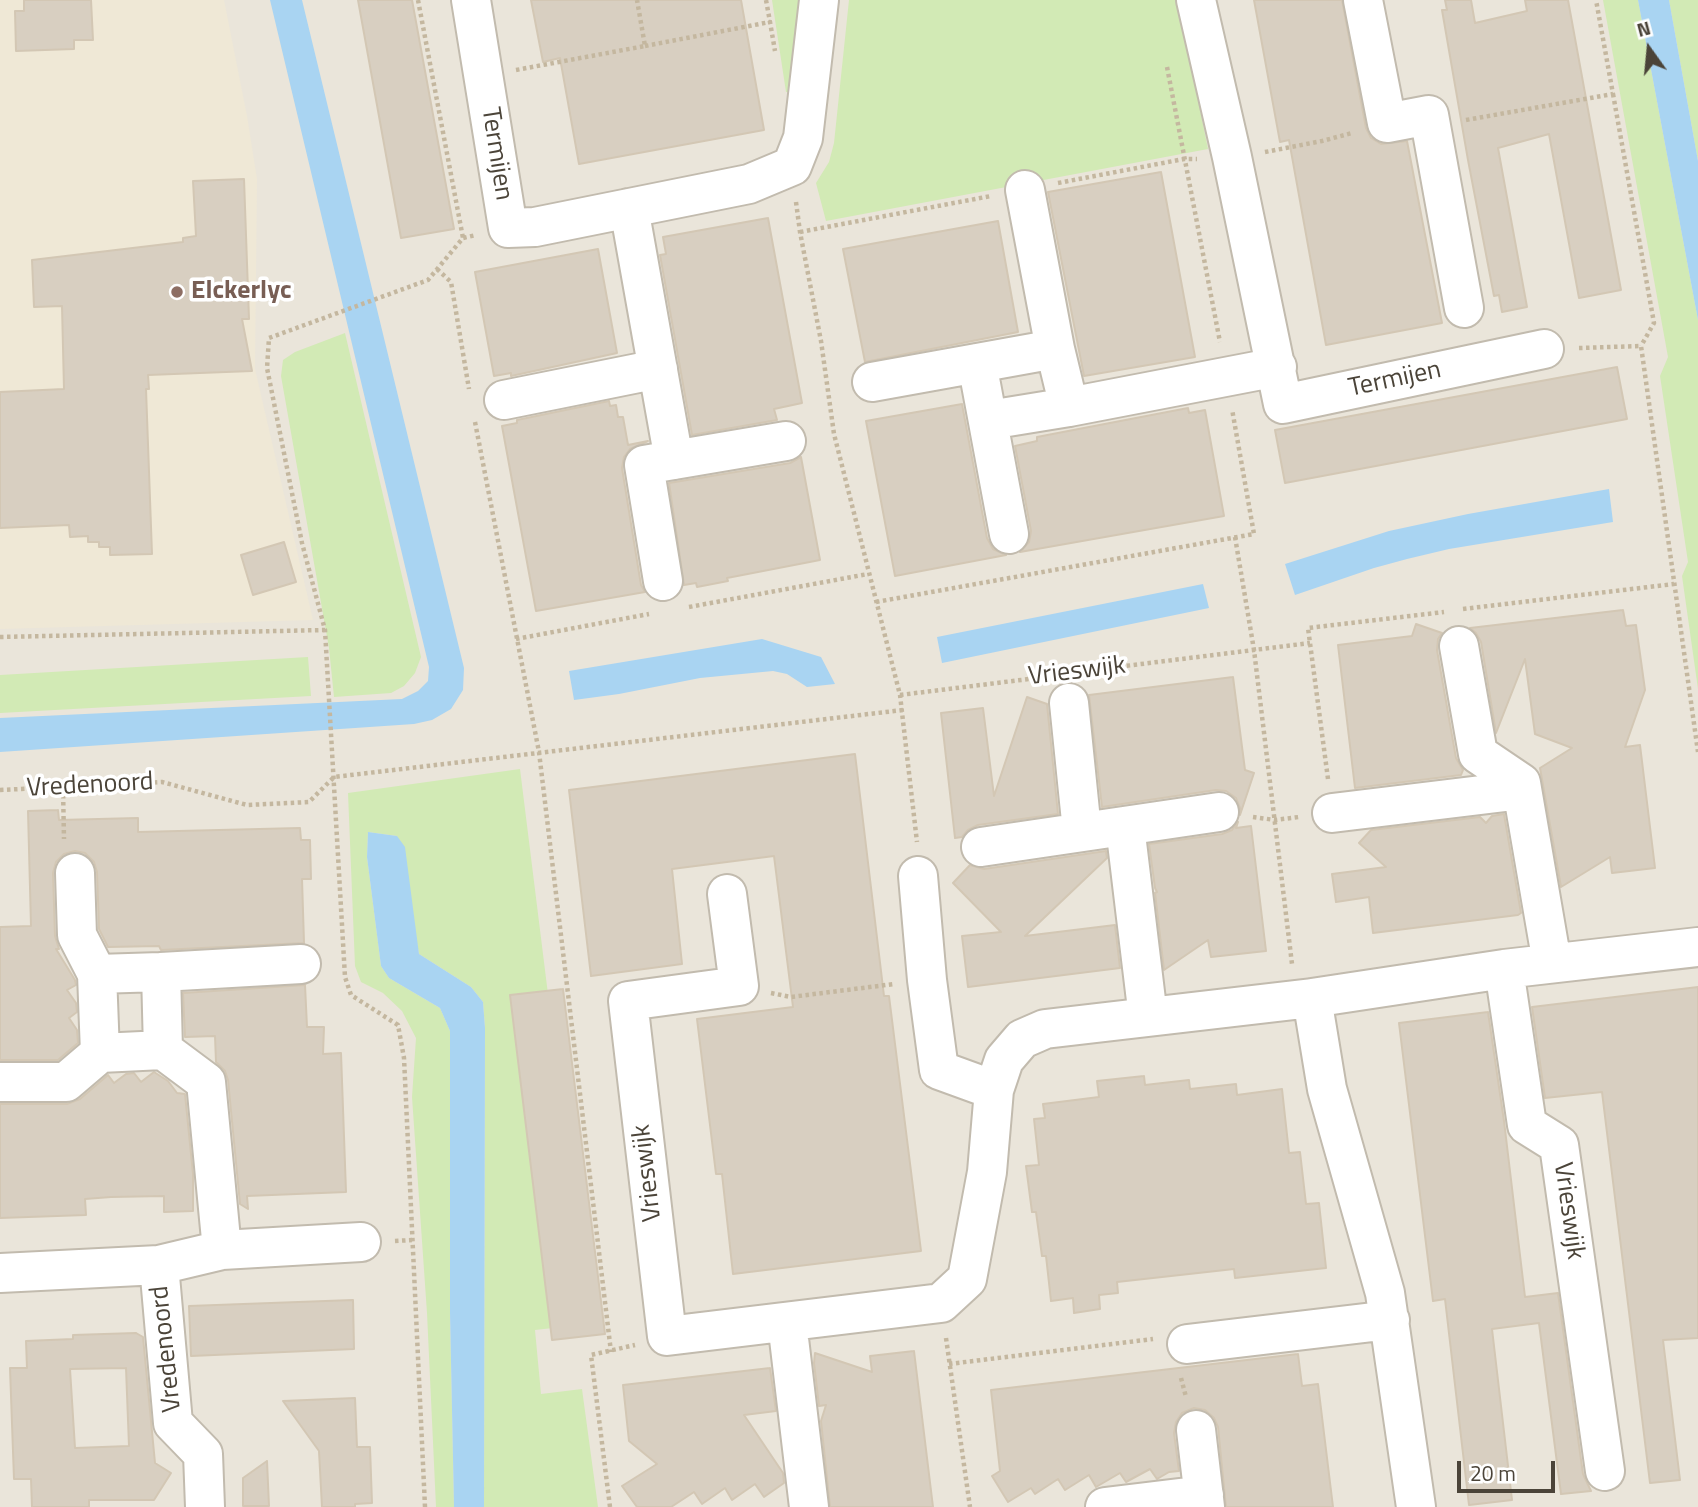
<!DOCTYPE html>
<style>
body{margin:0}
#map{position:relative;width:1698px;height:1507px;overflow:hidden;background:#f6f3ec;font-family:"Titillium Web",sans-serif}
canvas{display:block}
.north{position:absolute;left:1614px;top:14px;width:70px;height:70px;-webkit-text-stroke:5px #fff;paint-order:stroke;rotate:345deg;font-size:19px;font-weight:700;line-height:28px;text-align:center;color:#4b4439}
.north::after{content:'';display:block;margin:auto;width:24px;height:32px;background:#4b4439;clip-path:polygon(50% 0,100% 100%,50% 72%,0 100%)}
.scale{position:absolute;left:1457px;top:1461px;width:98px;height:32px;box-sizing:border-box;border:4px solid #4b4439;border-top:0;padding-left:9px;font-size:21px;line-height:24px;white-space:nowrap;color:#4b4439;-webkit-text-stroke:5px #fff;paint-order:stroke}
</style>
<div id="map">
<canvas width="1698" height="1507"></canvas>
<div class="north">N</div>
<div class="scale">20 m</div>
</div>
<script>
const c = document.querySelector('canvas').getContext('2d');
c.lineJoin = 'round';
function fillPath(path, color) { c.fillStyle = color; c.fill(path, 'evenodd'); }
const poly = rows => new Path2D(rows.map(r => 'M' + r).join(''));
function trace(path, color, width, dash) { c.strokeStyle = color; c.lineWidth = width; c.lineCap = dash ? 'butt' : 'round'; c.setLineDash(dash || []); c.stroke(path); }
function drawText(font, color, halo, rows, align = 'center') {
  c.font = font + ' "Titillium Web",sans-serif'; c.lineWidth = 7; c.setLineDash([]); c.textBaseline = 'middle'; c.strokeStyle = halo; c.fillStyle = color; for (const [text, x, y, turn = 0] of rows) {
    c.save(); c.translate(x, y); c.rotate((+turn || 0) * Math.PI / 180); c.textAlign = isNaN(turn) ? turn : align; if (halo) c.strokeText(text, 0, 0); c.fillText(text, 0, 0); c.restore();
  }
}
const residential = poly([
 [0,0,1698,0,1698,1507,0,1507]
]);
const education = poly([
 [0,0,224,0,247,116,257,179,255,369,313,620,0,629]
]);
const green = poly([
 [772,0,806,0,798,92,786,92],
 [849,0,1178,0,1208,149,826,221,816,183,829,162,834,143],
 [1603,0,1638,0,1698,320,1698,689,1682,576,1688,562,1660,376,1668,357],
 [1669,0,1698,0,1698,161],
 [345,333,421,657,415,673,404,686,391,693,334,697,329,648,281,376,283,360,295,352],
 [308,657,311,696,0,713,0,675],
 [520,769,589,1324,535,1330,541,1394,582,1389,598,1507,484,1507,485,1028,483,1002,471,987,419,954,397,836,368,832,367,857,381,966,389,978,440,1008,450,1031,450,1313,454,1507,436,1507,427,1313,412,1097,416,1038,402,1011,383,993,361,982,355,966,348,793]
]);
const water = poly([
 [270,0,302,0,464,668,463,690,451,709,432,720,414,724,0,752,0,718,402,699,418,691,428,681,429,667],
 [1638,0,1669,0,1698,161,1698,320],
 [1609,489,1613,522,1449,549,1407,559,1374,568,1295,595,1285,564,1389,531,1468,514],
 [1203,584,1209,608,942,663,937,637],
 [762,639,821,657,835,684,807,687,787,674,773,671,700,678,619,694,574,700,569,671],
 [368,832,397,836,405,847,419,954,471,987,483,1002,485,1028,484,1507,454,1507,450,1313,450,1031,440,1008,389,978,381,966,367,857]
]);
const building = poly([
 [24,0,91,0,93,40,74,40,74,49,16,51,15,11,24,11,24,0],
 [358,0,412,0,454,229,401,238,358,0],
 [531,0,741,0,764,130,579,164,560,58,543,62,531,0],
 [1254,0,1342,0,1366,128,1371,138,1381,144,1407,141,1442,323,1326,345,1289,140,1280,142,1254,0],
 [1445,0,1471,0,1475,23,1527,11,1525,0,1568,0,1621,290,1579,298,1549,134,1498,148,1527,307,1502,312,1499,295,1494,296,1468,160,1442,10,1447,10,1445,0],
 [1161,172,1195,357,1084,376,1048,192,1161,172],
 [244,179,249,319,242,319,252,371,148,375,149,389,146,389,152,554,110,555,110,547,99,547,99,542,88,542,88,536,70,537,69,525,0,528,0,392,64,389,62,306,34,307,32,260,183,242,183,238,196,236,193,181,244,179],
 [768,218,802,403,774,409,777,420,692,435,660,255,666,254,663,237,768,218],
 [998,221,1018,332,865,362,843,249,998,221],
 [598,249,617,353,511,376,511,373,494,376,475,272,598,249],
 [1617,367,1627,419,1285,483,1275,430,1617,367],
 [609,401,610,406,616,405,618,417,623,417,628,445,648,441,630,449,624,457,622,468,641,585,645,592,536,611,502,426,517,423,517,420,609,401],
 [962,404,987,538,993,549,1006,555,895,576,866,421,962,404],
 [1188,408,1189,413,1205,410,1224,516,1020,552,1029,542,1031,531,1015,446,1037,441,1037,437,1188,408],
 [801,457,820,560,727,578,728,581,697,587,696,583,684,585,669,483,790,463,801,457],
 [284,542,296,582,253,595,241,555,284,542],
 [1623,610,1626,626,1636,625,1645,690,1625,747,1640,745,1655,868,1612,873,1610,857,1561,887,1540,768,1572,748,1535,734,1525,659,1496,733,1481,642,1476,633,1470,628,1623,610],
 [1416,624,1442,633,1438,639,1437,650,1456,758,1463,770,1461,775,1355,788,1338,645,1412,636,1416,624],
 [1233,677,1245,770,1254,773,1240,815,1240,808,1236,798,1226,791,1216,790,1102,807,1089,695,1233,677],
 [1027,697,1047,704,1058,814,978,825,968,830,962,837,955,838,941,713,983,708,994,796,1027,697],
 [855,754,884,996,889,996,921,1251,733,1274,722,1174,716,1174,697,1019,793,1007,774,856,672,869,682,964,591,976,569,790,855,754],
 [58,810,59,820,138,818,138,832,300,828,301,840,310,840,311,879,302,879,304,943,161,950,159,946,108,947,99,929,97,872,94,862,85,853,75,851,64,854,56,862,53,873,55,936,59,949,56,949,75,980,76,985,67,990,76,1003,77,1012,69,1018,77,1030,78,1043,58,1060,0,1060,0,927,31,926,28,811,58,810],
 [1504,814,1521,913,1518,915,1373,933,1369,897,1336,902,1332,874,1386,867,1359,843,1371,830,1480,817,1486,823,1492,816,1504,814],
 [1238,822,1236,828,1251,826,1266,951,1211,957,1208,940,1164,970,1155,893,1157,892,1155,888,1149,844,1222,834,1232,830,1238,822],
 [1106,851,1107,858,1025,936,1115,925,1120,968,968,987,962,936,1001,932,953,883,970,865,984,869,1106,851],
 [305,985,307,1027,324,1027,323,1054,341,1053,346,1192,247,1196,248,1209,240,1204,228,1080,225,1071,216,1062,215,1036,185,1037,183,993,305,985],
 [1698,987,1698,1338,1663,1340,1680,1480,1650,1483,1602,1092,1545,1098,1532,1007,1698,987],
 [563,989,605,1334,552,1340,510,995,563,989],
 [1488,1012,1504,1121,1525,1297,1558,1293,1583,1474,1591,1491,1561,1494,1539,1323,1492,1329,1512,1500,1469,1505,1445,1299,1433,1301,1399,1023,1488,1012],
 [154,1072,168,1081,177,1093,185,1094,193,1174,193,1211,164,1212,164,1196,111,1197,85,1199,86,1215,0,1218,0,1104,67,1104,80,1099,108,1075,114,1083,126,1074,134,1073,141,1082,154,1072],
 [1144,1076,1145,1085,1189,1080,1190,1089,1236,1084,1237,1095,1282,1089,1289,1153,1300,1152,1306,1204,1319,1203,1326,1268,1235,1278,1234,1269,1117,1282,1118,1293,1099,1295,1100,1309,1074,1313,1073,1298,1051,1301,1046,1256,1042,1256,1036,1212,1032,1212,1026,1166,1039,1165,1034,1119,1045,1118,1043,1104,1099,1097,1097,1081,1144,1076],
 [353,1300,354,1349,191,1356,189,1306,353,1300],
 [136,1333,143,1337,155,1463,171,1473,154,1500,89,1500,89,1507,32,1507,31,1479,14,1479,10,1368,27,1368,26,1341,73,1339,73,1335,136,1333],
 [126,1368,129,1446,75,1448,70,1369,126,1368],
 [914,1351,933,1507,830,1507,821,1421,826,1405,819,1406,814,1363,815,1353,872,1372,870,1356,914,1351],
 [1298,1354,1302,1386,1318,1384,1333,1507,1226,1507,1218,1427,1214,1418,1205,1410,1194,1408,1182,1413,1176,1422,1174,1433,1179,1471,1169,1472,1157,1479,1150,1469,1126,1482,1120,1473,1096,1487,1089,1475,1065,1490,1058,1479,1035,1494,1031,1488,1008,1502,992,1476,1000,1471,991,1390,1298,1354],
 [770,1368,776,1411,744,1415,783,1473,784,1483,764,1497,755,1484,732,1500,725,1488,702,1504,694,1492,671,1507,637,1507,622,1486,657,1464,629,1441,623,1385,770,1368],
 [355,1398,357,1447,370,1447,372,1503,355,1504,355,1507,322,1507,319,1451,283,1401,355,1398],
 [267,1461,269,1506,243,1506,243,1478,267,1461]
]);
const path = poly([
 [418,0,463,238],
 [766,0,770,22],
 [645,46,770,22,775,51],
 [1167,67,1220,342],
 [516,70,645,46,637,0],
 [1613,94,1654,323,1641,346],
 [1466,120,1613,94,1596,0],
 [1265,152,1322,141,1352,133],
 [1058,183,1184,159,1197,159],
 [796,202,800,232,821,341,834,434,900,695,917,842],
 [800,232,991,196],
 [437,269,451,282,469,389],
 [1579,348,1641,346,1698,752],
 [475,422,539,752,611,1352],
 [1235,537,1254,650,1292,964],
 [876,602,1254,534,1232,409],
 [689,607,868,574],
 [1463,609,1674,584],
 [0,637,325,630],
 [516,639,649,614],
 [1085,671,1310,643],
 [900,695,1045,677],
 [1328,779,1308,628,1444,612],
 [63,788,64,839],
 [0,790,162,782,247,805,309,802,334,777,903,710],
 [1253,817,1275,820,1299,817],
 [771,993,791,997,894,984],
 [395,1241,412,1240],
 [946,1338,970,1507],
 [949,1364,1153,1339],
 [1181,1378,1186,1397],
 [425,1507,404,1058,398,1025,351,995,345,977,325,630,302,543,267,368,269,338,428,280,463,238,476,235],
 [610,1507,591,1355,635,1345]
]);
const minor = poly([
 [471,0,508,228,535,227,749,184,792,166,803,138,819,0],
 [1196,0,1232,157,1283,404,1544,349],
 [1363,0,1387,123,1429,115,1464,308],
 [1025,190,1055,349,1069,407],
 [629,208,674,460],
 [977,363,1009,534],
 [872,382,1055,349],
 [504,400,658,369],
 [989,420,1069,407,1277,367],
 [663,581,644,465,786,441],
 [1459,646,1478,754,1521,783,1552,963],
 [1069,703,1082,831],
 [1332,813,1522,790],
 [1125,826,1148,1017],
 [981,847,1219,812],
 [75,873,77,935,97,974,161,972],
 [918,876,927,980,939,1070,994,1090],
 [727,894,739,986,628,1001,667,1336,941,1303,967,1279,987,1172,994,1090,1004,1060,1022,1039,1045,1029,1312,998,1504,969,1698,947],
 [1504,969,1527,1125,1559,1145,1605,1471],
 [97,974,100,1053],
 [1312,998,1327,1089,1385,1293,1416,1507],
 [163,1050,161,972,301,964],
 [0,1082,66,1082,100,1053,163,1050,206,1082,222,1250],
 [159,1265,173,1423,203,1454,205,1507],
 [0,1273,159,1265,222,1250,361,1242],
 [787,1322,809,1507],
 [1187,1344,1390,1320],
 [1196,1430,1205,1507],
 [1105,1507,1204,1495]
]);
const markers = [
 [177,292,7,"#8d6e63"]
];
const streetNames = [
 ["Termijen",496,154,81],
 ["Termijen",1395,380,-12],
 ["Vrieswijk",1077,672,-7],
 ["Vredenoord",90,786,-3],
 ["Vrieswijk",648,1173,-97],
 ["Vrieswijk",1568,1211,82],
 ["Vredenoord",167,1349,-96]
];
const educationNames = [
 ["Elckerlyc",191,292]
];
fillPath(residential, '#eae5da');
fillPath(education, '#efe8d6');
fillPath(green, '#d2eab5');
fillPath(water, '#a9d4f2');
fillPath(building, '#d8cfc1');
trace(building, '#d3c7b4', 2);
trace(minor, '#c2bbae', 42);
trace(path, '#c4b79f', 4.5, [3.5, 3.5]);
trace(minor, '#fff', 38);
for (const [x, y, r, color] of markers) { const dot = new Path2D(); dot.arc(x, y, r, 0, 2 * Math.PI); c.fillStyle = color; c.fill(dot); trace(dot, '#fff', 2.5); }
drawText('26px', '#4b4439', '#fff', streetNames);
drawText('bold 26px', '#785e54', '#fff', educationNames, 'left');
</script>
